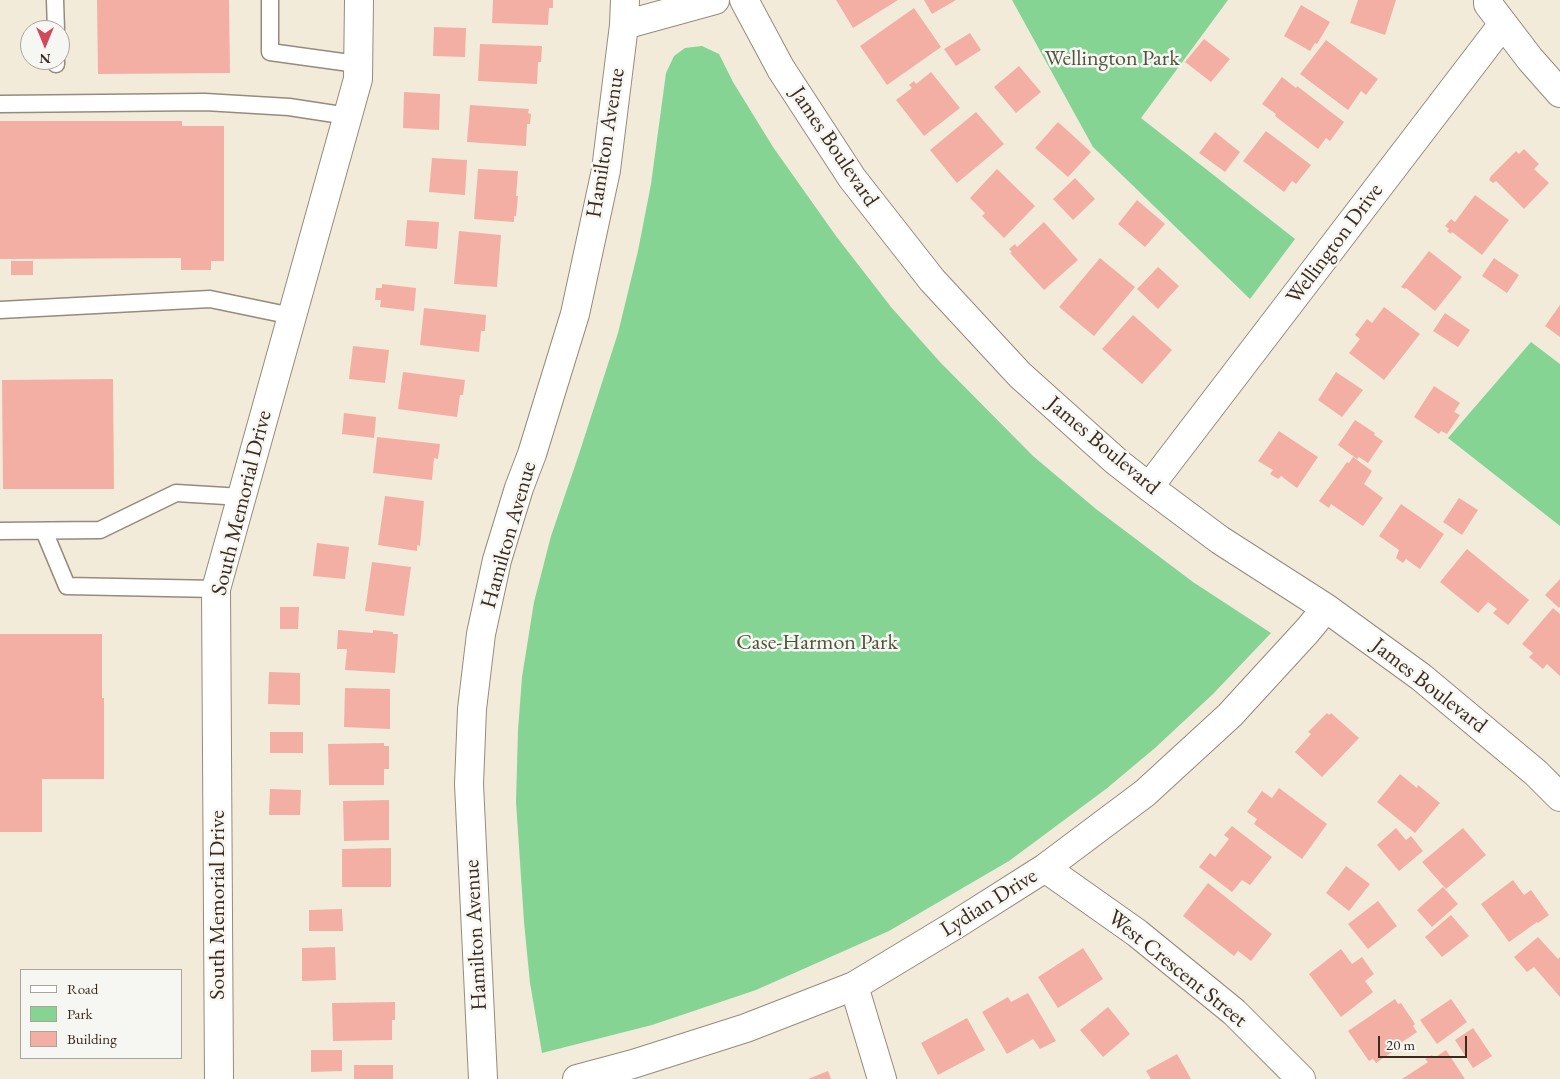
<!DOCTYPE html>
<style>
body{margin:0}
#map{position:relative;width:1560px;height:1079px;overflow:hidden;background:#f2ebda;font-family:"EB Garamond",serif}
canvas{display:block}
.legend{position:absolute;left:20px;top:969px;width:162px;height:90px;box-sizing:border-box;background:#f6f6f2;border:1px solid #aba49d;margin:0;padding:6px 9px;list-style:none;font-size:15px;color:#3b2a1e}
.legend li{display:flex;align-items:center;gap:10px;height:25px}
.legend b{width:25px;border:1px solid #aba49d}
.north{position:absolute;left:20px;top:20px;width:50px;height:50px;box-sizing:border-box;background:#f6f6f2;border:1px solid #aba49d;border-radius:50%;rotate:180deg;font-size:14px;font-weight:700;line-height:20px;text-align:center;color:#3b2a1e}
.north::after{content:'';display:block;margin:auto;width:18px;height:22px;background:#d1495b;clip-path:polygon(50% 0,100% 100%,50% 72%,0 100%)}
.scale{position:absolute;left:1378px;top:1036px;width:89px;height:22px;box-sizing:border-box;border:2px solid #3b2a1e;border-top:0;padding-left:6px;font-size:15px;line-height:18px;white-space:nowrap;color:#3b2a1e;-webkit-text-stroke:4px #f6f6f2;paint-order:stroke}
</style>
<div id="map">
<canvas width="1560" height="1079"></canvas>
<ul class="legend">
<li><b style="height:6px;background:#fff"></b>Road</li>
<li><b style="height:14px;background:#86d493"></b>Park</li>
<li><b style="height:14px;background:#f4afa4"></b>Building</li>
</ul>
<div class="north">N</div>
<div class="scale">20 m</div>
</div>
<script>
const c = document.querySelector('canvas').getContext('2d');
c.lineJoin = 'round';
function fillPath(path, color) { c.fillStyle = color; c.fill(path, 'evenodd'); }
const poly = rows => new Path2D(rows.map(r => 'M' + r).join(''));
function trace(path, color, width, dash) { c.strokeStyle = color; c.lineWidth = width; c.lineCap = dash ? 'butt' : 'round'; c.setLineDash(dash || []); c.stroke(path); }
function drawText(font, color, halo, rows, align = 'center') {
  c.font = font + ' "EB Garamond",serif'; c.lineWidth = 5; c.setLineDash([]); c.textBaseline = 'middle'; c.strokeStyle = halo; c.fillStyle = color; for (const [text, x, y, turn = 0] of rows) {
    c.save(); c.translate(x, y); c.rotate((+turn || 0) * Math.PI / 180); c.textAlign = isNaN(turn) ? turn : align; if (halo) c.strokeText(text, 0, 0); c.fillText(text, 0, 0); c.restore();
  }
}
const green = poly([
 [1012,0,1228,0,1141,118,1295,239,1250,299,1093,147],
 [702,46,719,54,733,82,773,147,836,236,891,307,940,362,1033,456,1096,509,1193,582,1271,633,1213,694,1155,748,1106,789,1009,861,889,931,756,990,652,1025,542,1053,530,983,524,922,516,802,518,730,522,677,534,602,551,536,579,454,618,333,638,251,651,184,666,73,674,56,685,48],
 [1531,342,1560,364,1560,526,1448,438]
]);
const building = poly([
 [97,0,229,0,230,73,98,74],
 [493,0,553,0,553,8,549,8,548,25,492,23],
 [836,0,898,0,853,28],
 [924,0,956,0,932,14],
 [1358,0,1396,0,1385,35,1350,23],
 [1301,5,1330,22,1317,44,1315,43,1310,51,1284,36],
 [914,8,941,47,887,85,860,46],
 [434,27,466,28,465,57,433,56],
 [970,33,981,50,956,66,944,49],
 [1204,39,1230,59,1211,82,1185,62],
 [1326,40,1378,79,1366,95,1361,91,1348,110,1300,74],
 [480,44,542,46,541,62,538,62,537,84,478,81],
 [1019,66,1041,92,1016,113,994,87],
 [931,72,960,108,924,136,896,100,912,88,909,85,914,81,916,84],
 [1282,77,1296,88,1297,86,1344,122,1330,141,1326,138,1318,149,1275,116,1276,114,1262,104],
 [404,92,440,94,439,130,403,128],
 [470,105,529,109,528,113,531,114,530,124,527,124,526,146,467,142],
 [976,112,1004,144,957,183,930,150],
 [0,121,182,121,182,126,224,126,224,261,211,261,211,270,181,270,181,258,0,259],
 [1058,122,1091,152,1068,177,1035,148],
 [1266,131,1311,165,1296,184,1292,181,1284,192,1243,161],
 [1215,132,1240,152,1225,172,1199,153],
 [1524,149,1539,164,1534,169,1549,183,1524,209,1496,181,1493,183,1489,180,1491,176,1516,151,1519,154],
 [432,158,467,160,465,195,429,192],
 [478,169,518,171,516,196,518,196,516,216,514,216,514,222,474,219],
 [997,169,1035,206,1004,238,982,216,985,213,970,198],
 [1075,178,1095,199,1073,220,1053,199],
 [1475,195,1509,220,1482,255,1452,232,1451,234,1447,231,1449,229,1445,226,1451,219,1455,222],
 [1137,200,1165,224,1145,247,1118,224],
 [407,220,439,222,437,249,405,246],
 [1044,222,1078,260,1044,290,1010,253,1012,252,1009,249,1015,244,1017,247],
 [459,231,501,235,497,287,454,284],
 [1429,251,1462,277,1435,311,1406,288,1405,289,1401,287],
 [1100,258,1135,287,1094,336,1059,307],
 [1494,258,1519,275,1507,293,1482,276],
 [11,261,33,261,33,275,11,275],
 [1158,267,1179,286,1158,309,1137,289],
 [382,284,416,288,414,311,380,307,381,300,375,300,376,288,382,288],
 [1560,305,1560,337,1545,326],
 [1384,307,1420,334,1384,380,1349,353,1360,339,1355,335,1367,319,1372,323],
 [424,308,486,315,485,331,481,331,479,352,420,345],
 [1445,313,1470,330,1458,347,1433,331],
 [1133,315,1172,350,1142,384,1102,349],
 [353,346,389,350,385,383,349,379],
 [403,372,465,380,463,395,460,395,457,417,398,409],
 [1336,372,1363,390,1342,417,1318,400],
 [113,379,114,489,3,489,2,380],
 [1434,386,1460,403,1454,412,1460,415,1447,434,1441,431,1439,434,1414,417],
 [344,413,376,417,374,438,342,434],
 [1355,420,1375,433,1374,435,1383,441,1368,463,1359,457,1357,459,1338,445],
 [1279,431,1318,457,1297,488,1281,476,1278,479,1270,474,1273,470,1258,461],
 [377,437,440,444,438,459,434,458,432,480,373,473],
 [1353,457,1372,471,1364,484,1383,498,1363,526,1331,504,1329,508,1319,501,1347,462,1349,463],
 [385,496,424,501,420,546,417,545,417,551,378,545],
 [1459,498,1478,510,1462,535,1443,522],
 [1401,504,1444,534,1420,569,1406,559,1403,563,1396,558,1399,550,1379,536],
 [317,543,349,547,345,579,313,576],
 [1467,549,1529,600,1508,625,1493,613,1497,609,1488,602,1478,613,1440,582],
 [372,562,411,567,404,616,365,611],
 [1560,579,1560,607,1559,608,1545,595],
 [280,607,299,607,298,629,280,629],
 [1553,608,1560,614,1560,676,1547,664,1543,669,1529,657,1533,653,1522,644],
 [338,630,373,633,373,630,393,632,393,634,398,634,395,673,345,670,347,649,337,649],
 [0,634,102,634,102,698,104,698,104,779,42,779,42,832,0,832],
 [269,672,300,673,300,705,268,704],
 [345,688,390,689,390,729,344,727],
 [1327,713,1329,715,1331,713,1359,738,1322,777,1295,752,1311,734,1308,732],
 [270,732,303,732,303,753,270,753],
 [384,743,384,746,389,746,389,769,384,769,384,785,329,785,328,744],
 [1400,774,1417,788,1418,785,1440,803,1415,833,1377,802],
 [1279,788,1327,824,1302,859,1254,824,1257,819,1247,812,1262,791,1272,798],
 [270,789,301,790,300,815,269,815],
 [389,800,389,840,344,841,343,801],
 [1232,826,1272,857,1250,885,1242,880,1232,892,1199,867,1210,853,1215,857,1229,839,1224,835],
 [1396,828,1406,840,1411,836,1423,851,1399,871,1377,845],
 [1463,828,1486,855,1446,889,1422,862],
 [391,848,391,887,342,887,342,849],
 [1346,866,1370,884,1349,911,1326,893],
 [1513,880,1524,895,1531,890,1549,915,1538,923,1537,922,1509,942,1481,904],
 [1208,883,1272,934,1251,961,1238,951,1234,956,1183,916],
 [1443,887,1458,904,1432,927,1417,910],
 [1378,901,1397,926,1368,949,1348,924],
 [342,909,343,931,309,931,309,910],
 [1451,915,1469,936,1442,957,1425,937],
 [1538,937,1558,959,1560,957,1560,997,1534,967,1527,972,1514,957],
 [335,947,336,980,302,981,302,948],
 [1083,948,1103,979,1058,1008,1038,977],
 [1341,949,1352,964,1362,957,1374,974,1365,981,1373,992,1341,1017,1309,974],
 [1028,993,1056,1041,1040,1049,1033,1039,1007,1054,982,1012,1008,997,1011,1002],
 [1395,999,1398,1004,1401,1003,1415,1024,1413,1026,1417,1032,1396,1046,1398,1048,1376,1063,1373,1059,1369,1061,1348,1031],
 [1451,999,1467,1022,1437,1044,1420,1020],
 [395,1002,395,1020,392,1020,392,1040,333,1041,332,1003],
 [1108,1007,1130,1034,1103,1057,1080,1030],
 [967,1018,985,1050,938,1075,921,1043],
 [1473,1028,1492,1056,1473,1068,1455,1040],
 [311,1050,342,1050,342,1071,311,1072],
 [1446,1050,1465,1079,1402,1079,1428,1062,1425,1059,1432,1055,1434,1058],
 [1177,1054,1191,1079,1151,1079,1146,1071],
 [354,1065,393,1065,393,1079,354,1079],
 [828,1071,831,1079,808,1079]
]);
const lane = poly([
 [55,0,56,30],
 [270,0,270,52,357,64],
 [56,60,56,64],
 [0,104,205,102,289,107,348,116],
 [0,310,210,299,292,316],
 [0,531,100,530,176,493,242,497],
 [44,531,67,586,216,589]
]);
const street = poly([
 [744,0,781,69,852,178,932,280,1020,375,1117,462,1149,487,1220,540,1326,608,1421,677,1536,773,1560,797],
 [1488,0,1488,4,1530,59,1560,93],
 [624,25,715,0],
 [1149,487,1503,24],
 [1045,868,1137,933,1234,1012,1301,1079],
 [854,986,882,1079],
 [483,1079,469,784,472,709,481,634,497,560,519,488,532,454,575,314,606,170,624,25,625,0],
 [577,1079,633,1064,746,1028,854,986,955,925,1045,868,1145,793,1230,715,1308,630,1326,608]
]);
const secondary = poly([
 [219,1079,216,589,358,79,359,0]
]);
const parkNames = [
 ["Wellington Park",1112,59],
 ["Case-Harmon Park",817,643]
];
const streetNames = [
 ["Hamilton Avenue",606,143,-81],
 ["James Boulevard",834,147,56],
 ["Wellington Drive",1335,244,-53],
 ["James Boulevard",1103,446,40],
 ["South Memorial Drive",242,503,-76],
 ["Hamilton Avenue",509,535,-74],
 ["James Boulevard",1429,686,38],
 ["Lydian Drive",989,903,-32],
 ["South Memorial Drive",218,905,-90],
 ["Hamilton Avenue",476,935,-93],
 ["West Crescent Street",1177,969,39]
];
fillPath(green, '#86d493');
fillPath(building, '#f4afa4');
trace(lane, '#968a7c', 19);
trace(street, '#968a7c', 30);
trace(secondary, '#968a7c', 30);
trace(lane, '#fff', 16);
trace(street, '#fff', 28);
trace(secondary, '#fff', 28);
drawText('22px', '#4e543b', '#f6f6f2', parkNames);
drawText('22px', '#3b2a1e', '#f6f6f2', streetNames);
</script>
